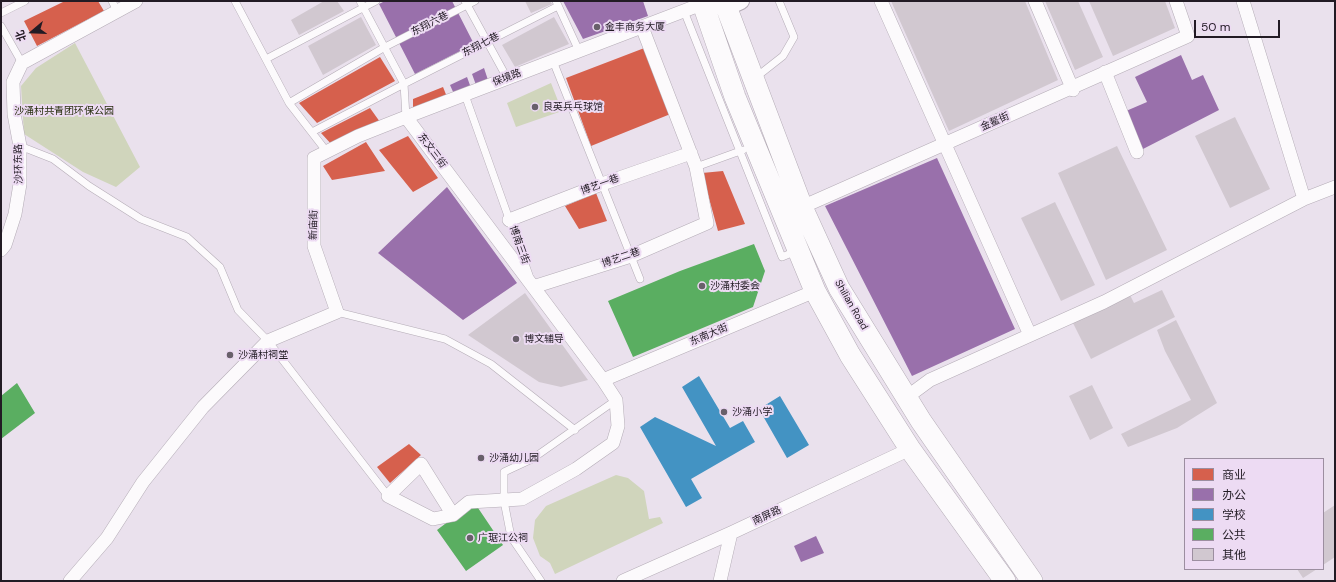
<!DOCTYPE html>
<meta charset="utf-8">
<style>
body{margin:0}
#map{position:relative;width:1336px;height:582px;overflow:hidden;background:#eae1ed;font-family:"DM Sans","Noto Sans SC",sans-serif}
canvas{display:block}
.frame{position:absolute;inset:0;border:2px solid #221b24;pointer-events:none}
.legend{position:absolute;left:1184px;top:458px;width:140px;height:112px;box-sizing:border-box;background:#eddbf3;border:1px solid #9c8ea0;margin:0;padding:5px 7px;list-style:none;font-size:12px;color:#221b24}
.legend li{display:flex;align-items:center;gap:8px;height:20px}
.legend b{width:20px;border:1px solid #9c8ea0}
.north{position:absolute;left:12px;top:12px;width:40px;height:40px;-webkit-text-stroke:3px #eddbf3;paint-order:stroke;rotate:251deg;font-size:11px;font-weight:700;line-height:16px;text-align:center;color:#221b24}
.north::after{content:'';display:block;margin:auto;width:14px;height:18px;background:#221b24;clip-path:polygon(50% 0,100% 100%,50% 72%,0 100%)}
.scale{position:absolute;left:1194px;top:20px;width:86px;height:18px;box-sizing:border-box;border:2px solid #221b24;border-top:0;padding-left:5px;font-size:12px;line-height:14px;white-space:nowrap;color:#221b24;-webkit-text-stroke:3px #eddbf3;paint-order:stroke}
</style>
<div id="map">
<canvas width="1336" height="582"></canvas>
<div class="frame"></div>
<ul class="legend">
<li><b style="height:11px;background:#d6604d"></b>商业</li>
<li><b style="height:11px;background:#9970ab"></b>办公</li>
<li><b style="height:11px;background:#4393c3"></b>学校</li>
<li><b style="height:11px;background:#5aae61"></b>公共</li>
<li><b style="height:11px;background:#d1c8d0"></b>其他</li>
</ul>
<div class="north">北</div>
<div class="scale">50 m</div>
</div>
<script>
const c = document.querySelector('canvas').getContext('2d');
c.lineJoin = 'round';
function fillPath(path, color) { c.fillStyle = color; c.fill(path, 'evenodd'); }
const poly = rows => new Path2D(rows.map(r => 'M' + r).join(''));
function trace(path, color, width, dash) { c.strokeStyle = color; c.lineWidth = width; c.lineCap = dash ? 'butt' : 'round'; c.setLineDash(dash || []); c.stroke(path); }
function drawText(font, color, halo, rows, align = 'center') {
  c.font = font + ' "DM Sans","Noto Sans SC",sans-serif'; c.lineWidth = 4; c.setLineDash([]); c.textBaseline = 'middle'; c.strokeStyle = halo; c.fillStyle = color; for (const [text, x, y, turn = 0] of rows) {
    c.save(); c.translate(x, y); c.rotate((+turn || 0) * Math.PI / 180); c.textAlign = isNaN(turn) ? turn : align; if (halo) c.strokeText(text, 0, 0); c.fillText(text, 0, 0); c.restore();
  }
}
const green = poly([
 [75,43,140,167,116,187,83,172,24,134,21,86,36,68],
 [551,83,562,111,516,127,507,103],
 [616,475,628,478,644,491,649,519,660,517,663,523,555,574,550,563,540,556,533,538,535,520,546,506]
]);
const shops = poly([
 [65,1,98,1,104,11,37,46,24,21],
 [647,47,673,113,591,146,566,78],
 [380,57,395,81,317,123,299,103],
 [443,87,447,97,413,109,413,99],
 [370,108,380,122,333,146,321,133],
 [408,136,438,178,413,192,379,150],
 [366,142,385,171,332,180,323,166],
 [723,171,745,224,718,231,702,173],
 [596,193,607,221,579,229,565,206],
 [409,444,421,455,390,483,377,467]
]);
const offices = poly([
 [385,1,452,1,474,44,415,74,379,4],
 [563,1,643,1,648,16,583,39],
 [1181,55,1192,80,1203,75,1219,110,1143,149,1126,111,1147,102,1135,77],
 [484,68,488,80,476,85,472,74],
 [467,77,471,88,454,94,450,85],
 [937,158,1015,329,912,376,825,206],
 [447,187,517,283,463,320,378,253],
 [816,536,824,553,801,562,794,546]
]);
const schools = poly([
 [699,376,730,428,743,421,755,442,691,479,702,498,686,507,640,427,655,417,716,446,682,387],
 [780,396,809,445,787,458,759,409]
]);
const public = poly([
 [754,244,765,271,753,307,633,357,608,301,680,271],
 [17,383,35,413,1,439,1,396],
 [474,502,503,545,466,571,437,530]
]);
const building = poly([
 [324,1,337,1,344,11,299,35,291,20],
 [525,1,550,1,552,4,531,13],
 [891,1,1025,1,1058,80,949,131],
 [1045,1,1078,1,1103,57,1075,70],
 [1089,1,1165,1,1175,28,1113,56],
 [361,17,376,45,323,75,308,46],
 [554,17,569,44,515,67,502,45],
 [1235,117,1270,189,1230,208,1195,136],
 [1117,146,1167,250,1106,280,1058,173],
 [1055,202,1095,285,1061,301,1021,218],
 [1162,290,1175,317,1091,359,1072,321,1129,293,1134,303],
 [525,293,561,343,588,380,561,387,539,382,468,335],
 [1176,320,1217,403,1177,428,1128,447,1121,434,1191,400,1165,351,1157,330],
 [1092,385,1113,428,1090,440,1069,396],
 [1335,505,1335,557,1323,565,1323,513],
 [1297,569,1317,569,1303,578]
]);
const service = poly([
 [112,1,117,11],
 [235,1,289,103,327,152],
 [360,1,404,84,406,117],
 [465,1,507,78],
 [556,1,579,51],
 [684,11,782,257,796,251],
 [1,13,25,1],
 [1,26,22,63],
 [266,59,376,1],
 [553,61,640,279],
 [755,78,783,56,794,37,779,1],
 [465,95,529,275],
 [289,103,385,47,475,1],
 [312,132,404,84,558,6],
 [20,146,53,159,89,186,141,219,187,237,220,267,238,310,268,341,388,496],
 [696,167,743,150],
 [337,312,445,339,491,364,575,430],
 [541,581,511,537,504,501,504,472,532,459,616,400]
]);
const minor = poly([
 [881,1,1030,335],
 [1035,1,1073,90],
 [1243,1,1304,199],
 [1105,72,1137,152],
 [406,117,603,380,616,400,618,426,613,443,576,469,522,499,469,502,453,515,433,519,388,496,421,464,453,515],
 [802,207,1188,36,1176,1],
 [509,220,602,184,691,153],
 [1,250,5,245,15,214,20,184,20,146,14,114,13,82,22,63,136,1],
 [533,287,631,256,707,223,696,167,642,27],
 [603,380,815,291],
 [907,397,930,380,1104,302,1304,199,1335,187],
 [70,581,107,538,143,482,203,407,268,341,337,312,314,246,314,158,358,136,406,117,702,4],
 [623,581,731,533,910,449],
 [720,581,731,533]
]);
const tertiary = poly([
 [716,6,726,8,741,1]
]);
const primary = poly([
 [702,1,735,97,815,291,850,355,910,449,1005,581],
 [724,1,802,207,839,288,921,421,1032,581]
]);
const markers = [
 [597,27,4,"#68606a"],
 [535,107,4,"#68606a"],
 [702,286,4,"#68606a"],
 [516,339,4,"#68606a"],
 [230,355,4,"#68606a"],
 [724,412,4,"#68606a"],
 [481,458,4,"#68606a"],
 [470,538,4,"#68606a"]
];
const streetNames = [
 ["东翔六巷",430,24,-27],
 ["东翔七巷",481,45,-27],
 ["保境路",507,78,-21],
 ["金鳌街",995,122,-24],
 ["东文三街",432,151,53],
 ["沙环东路",19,164,-91],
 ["博艺一巷",600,185,-20],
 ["新庙街",314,225,-89],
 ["博南三街",519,245,70],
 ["博艺二巷",621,258,-19],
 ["Shilian Road",851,305,60],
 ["东南大街",709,335,-23],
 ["南屏路",767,516,-25]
];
const poiNames = [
 ["金丰商务大厦",605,27],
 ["良英兵乓球馆",543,107],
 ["沙涌村委会",710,286],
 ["博文辅导",524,339],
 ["沙涌村祠堂",238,355],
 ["沙涌小学",732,412],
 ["沙涌幼儿园",489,458],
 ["广琚江公祠",478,538]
];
const parkNames = [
 ["沙涌村共青团环保公园",64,111]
];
fillPath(green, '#d0d5bc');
fillPath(shops, '#d6604d');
fillPath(offices, '#9970ab');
fillPath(schools, '#4393c3');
fillPath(public, '#5aae61');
fillPath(building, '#d1c8d0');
trace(service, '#b4acb6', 8);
trace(minor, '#b4acb6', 14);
trace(tertiary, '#b4acb6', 18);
trace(primary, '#b4acb6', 22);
trace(service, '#fcfafc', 7);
trace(minor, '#fcfafc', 13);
trace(tertiary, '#fcfafc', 16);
trace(primary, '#fcfafc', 21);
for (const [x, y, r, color] of markers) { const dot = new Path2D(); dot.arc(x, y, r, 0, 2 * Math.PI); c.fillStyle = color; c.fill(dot); trace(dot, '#eddbf3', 1.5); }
drawText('10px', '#221b24', '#eddbf3', streetNames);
drawText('10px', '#221b24', '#eddbf3', poiNames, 'left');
drawText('10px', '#262e0d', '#eddbf3', parkNames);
</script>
